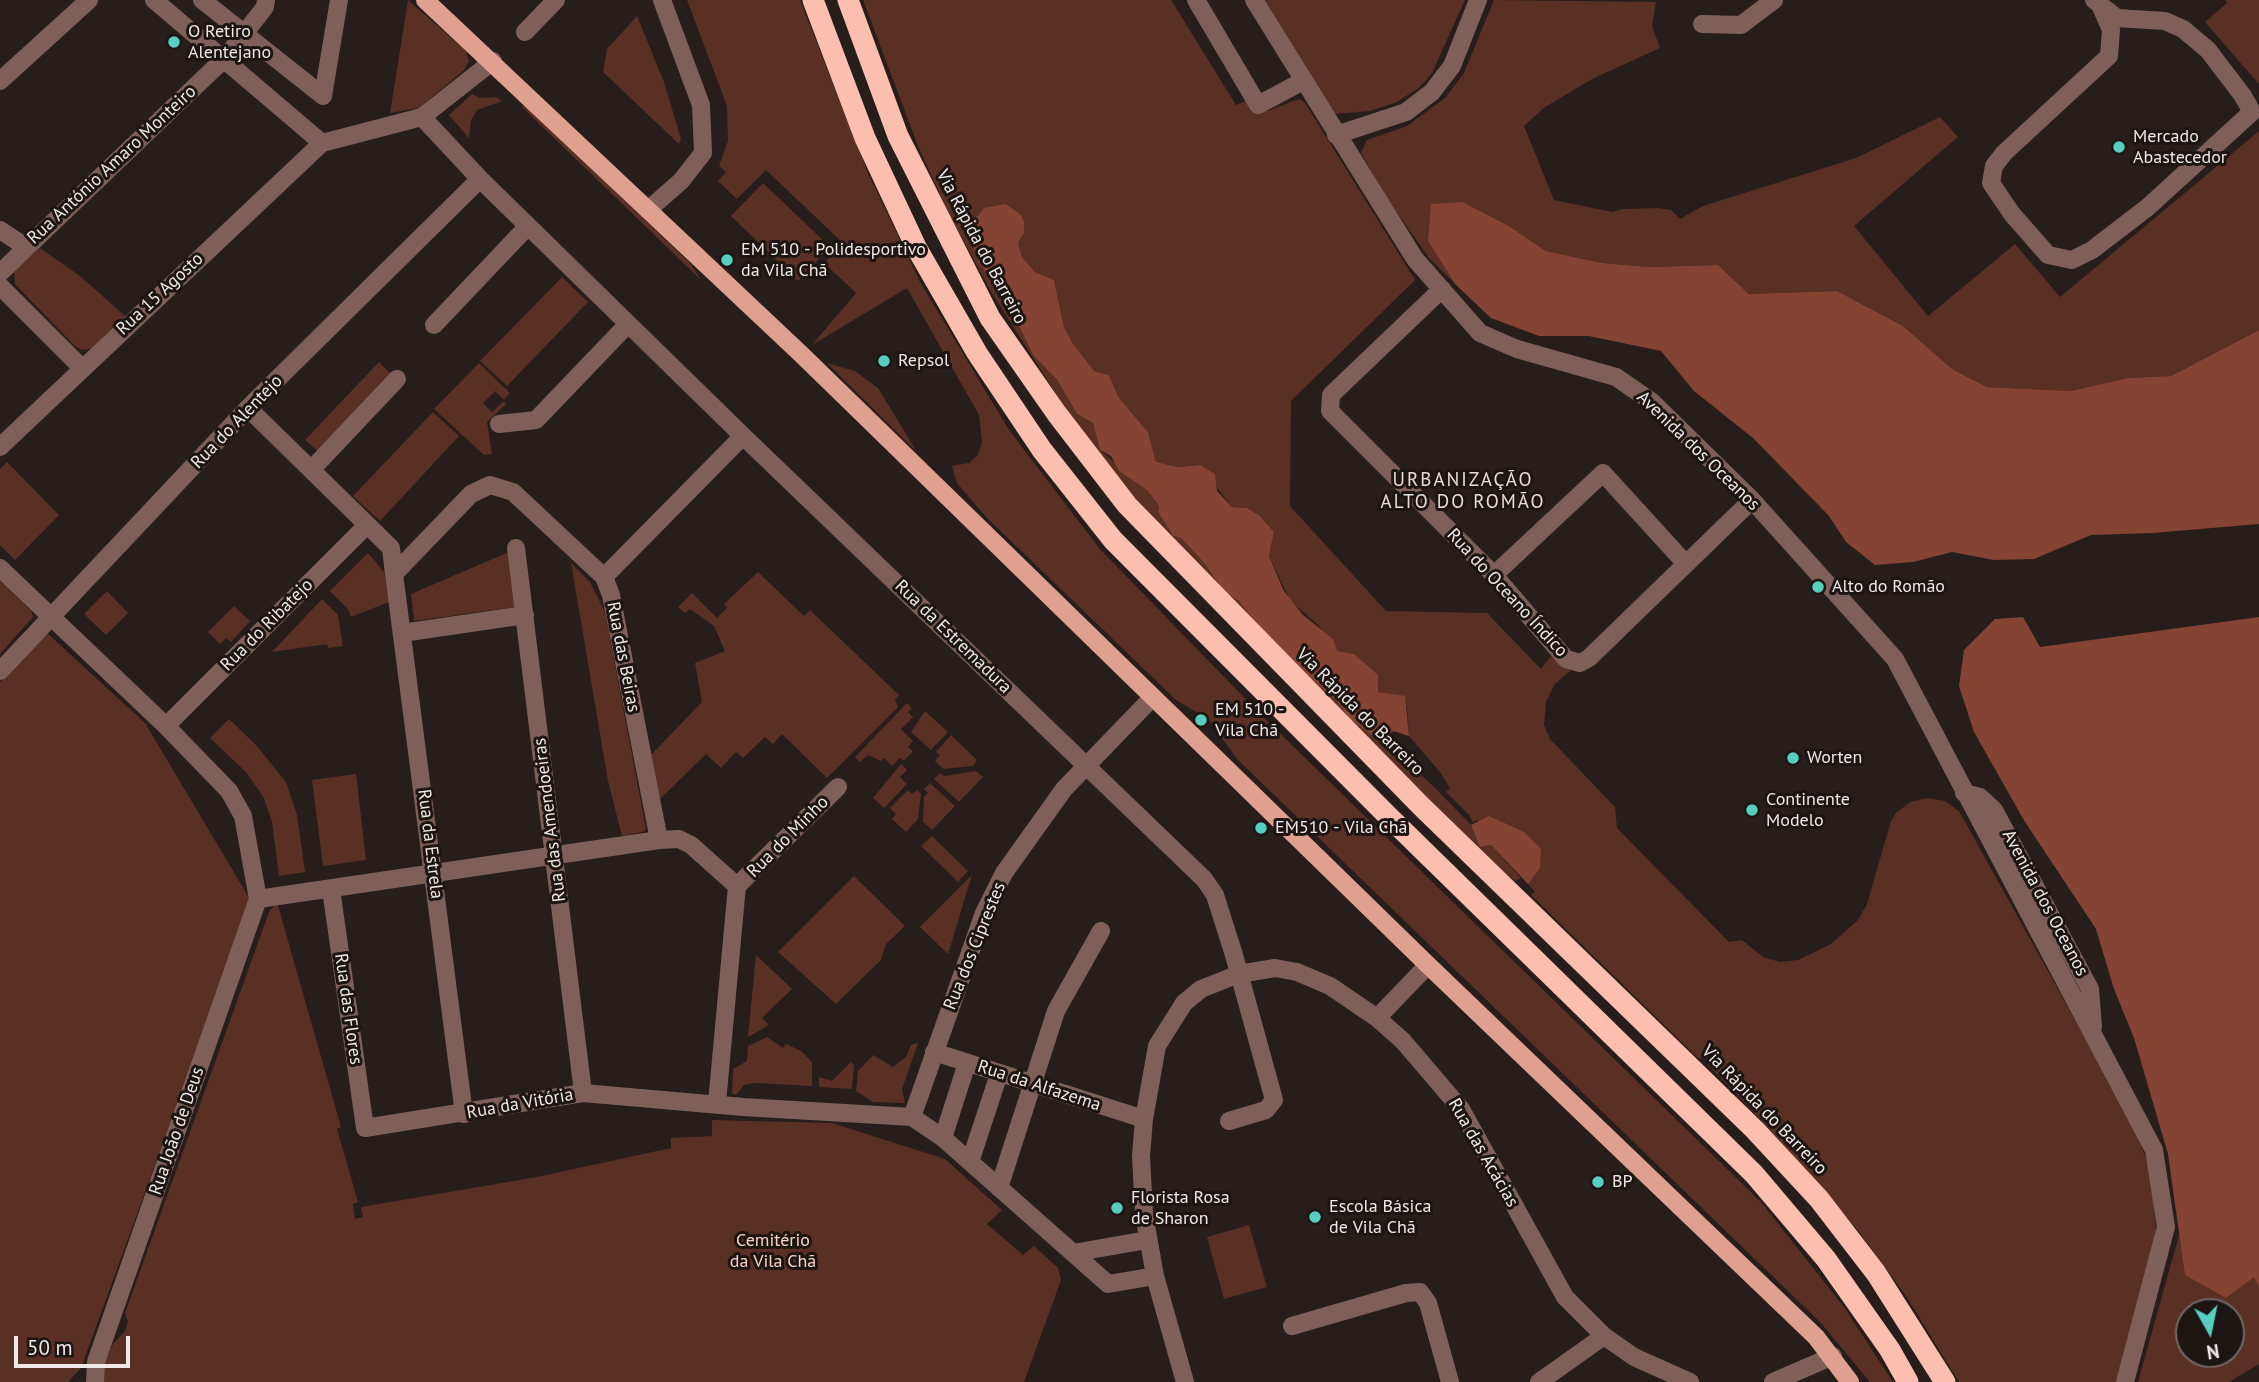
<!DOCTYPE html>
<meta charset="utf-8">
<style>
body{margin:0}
#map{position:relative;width:2259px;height:1382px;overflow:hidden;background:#271e1c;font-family:"PT Sans",sans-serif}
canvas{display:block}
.north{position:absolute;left:2175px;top:1298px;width:70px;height:70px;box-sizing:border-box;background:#1d1512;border:2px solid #716967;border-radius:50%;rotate:171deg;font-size:19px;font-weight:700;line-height:28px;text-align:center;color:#eee8e6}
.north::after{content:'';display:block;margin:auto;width:24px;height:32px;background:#58cec0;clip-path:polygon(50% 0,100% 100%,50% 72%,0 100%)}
.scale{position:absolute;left:14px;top:1336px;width:116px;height:32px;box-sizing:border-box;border:4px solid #eee8e6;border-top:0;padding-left:9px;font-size:21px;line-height:24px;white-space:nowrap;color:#eee8e6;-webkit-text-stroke:5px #1d1512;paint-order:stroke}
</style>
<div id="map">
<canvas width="2259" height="1382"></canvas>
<div class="north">N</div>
<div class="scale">50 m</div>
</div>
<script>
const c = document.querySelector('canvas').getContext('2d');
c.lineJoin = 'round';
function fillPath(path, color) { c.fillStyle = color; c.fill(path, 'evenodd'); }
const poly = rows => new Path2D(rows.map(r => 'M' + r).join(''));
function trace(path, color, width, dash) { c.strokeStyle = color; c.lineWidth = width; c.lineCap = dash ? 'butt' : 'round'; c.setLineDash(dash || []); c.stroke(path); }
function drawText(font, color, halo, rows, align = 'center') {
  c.font = font + ' "PT Sans",sans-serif'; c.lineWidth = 6; c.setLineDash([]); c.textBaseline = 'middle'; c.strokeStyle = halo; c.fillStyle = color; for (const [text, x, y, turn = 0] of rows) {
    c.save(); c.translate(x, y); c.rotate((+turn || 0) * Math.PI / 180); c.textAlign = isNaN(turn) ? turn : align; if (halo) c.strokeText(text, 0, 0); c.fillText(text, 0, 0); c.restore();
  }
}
const green = poly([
 [408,0,466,51,469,61,464,70,419,108,390,113],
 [687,0,800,0,868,173,920,282,1009,430,1099,548,1261,715,1761,1202,1844,1307,1893,1382,1870,1382,1821,1323,1238,760,1208,719,1176,700,987,518,957,483,952,466,969,463,978,455,982,442,979,415,907,288,812,345,856,293,824,263,843,243,766,170,737,199,718,181,726,172,719,166,728,141,727,106],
 [863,0,1171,0,1236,105,1246,101,1268,111,1293,101,1300,99,1305,103,1415,280,1291,401,1290,506,1386,611,1487,613,1541,669,1551,656,1571,670,1555,684,1546,702,1544,725,1550,739,1615,807,1617,828,1729,942,1742,940,1763,957,1780,962,1798,960,1831,944,1858,920,1867,904,1891,821,1896,813,1910,802,1928,798,1945,801,1959,811,2135,1128,2151,1173,2156,1231,2119,1382,1959,1382,1904,1293,1856,1228,1766,1125,1708,1065,1709,1060,1698,1058,1531,895,1535,892,1528,884,1529,880,1477,820,1473,823,1469,815,1446,792,1450,788,1440,772,1409,736,1407,707,1378,692,1377,675,1354,654,1337,651,1319,626,1290,600,1269,556,1274,532,1259,515,1247,508,1232,507,1200,465,1178,467,1156,462,1148,432,1119,398,1109,375,1094,371,1072,342,1064,327,1054,280,1035,272,1022,257,1018,242,980,265,1001,287,1033,355,1057,380,1077,414,1093,423,1100,450,1147,490,1159,506,1158,512,1173,536,1181,538,1204,563,1226,594,1238,600,1335,699,1349,718,1378,740,1385,741,1435,788,1471,825,1480,846,1491,845,1521,878,1515,881,1496,865,1353,726,1152,519,1076,425,993,295,950,216,918,146],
 [1262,0,1465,0,1432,73,1420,87,1397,102,1370,111,1333,114],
 [1494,0,1656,2,1652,26,1660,48,1594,78,1545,107,1524,126,1554,200,1612,212,1623,209,1658,208,1671,210,1680,219,1703,206,1856,158,1940,117,1958,137,1854,226,1928,316,2015,244,2060,297,2259,131,2259,330,2171,376,2127,378,2071,391,1987,387,1952,369,1903,326,1837,291,1749,294,1718,265,1650,267,1602,263,1546,251,1509,226,1463,202,1428,241,1455,284,1429,258,1384,194,1361,153,1367,140,1407,126,1445,98,1464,73],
 [2225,0,2259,0,2259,84,2205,22,2227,3],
 [637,16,664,82,681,139,679,144,603,72,607,49],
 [472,94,480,98,496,97,502,101,477,110,471,120,469,138,449,115],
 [524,104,691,264,701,280,522,107],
 [763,183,830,247,798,281,731,216],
 [40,248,80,276,125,316,94,348,82,350,75,346,15,284,14,272,17,268],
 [562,277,588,302,507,386,480,361],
 [379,362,391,374,319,452,305,440],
 [479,363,510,393,504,400,495,391,483,403,492,412,504,401,506,404,487,422,492,454,484,455,434,409],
 [827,363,855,371,878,388,917,452],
 [433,412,459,436,380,521,353,496],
 [7,462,59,515,15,560,0,545,0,469],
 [509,552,515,607,414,621,411,594],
 [368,553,384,572,389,602,351,617,348,609,330,591],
 [571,563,590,582,605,612,646,829,643,832,622,836,608,781],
 [758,572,804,616,810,610,899,695,895,700,898,707,827,778,782,734,773,744,765,737,743,758,736,752,721,768,706,754,660,799,651,755,702,702,695,663,725,651,714,626,690,609,685,613,678,607,692,593,717,618,727,608,724,604],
 [0,581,31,611,33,617,0,654],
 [107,591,128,613,106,635,84,614],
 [322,599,338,615,343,646,328,648,327,644,272,652],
 [234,606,250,621,231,642,226,638,220,644,208,632],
 [46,632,145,723,251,901,81,1368,68,1382,0,1382,0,682],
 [907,703,912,708,908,712,913,717,901,729,913,741,908,747,913,751,904,761,900,758,892,766,884,758,881,761,868,755,860,762,855,757],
 [925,711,948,732,931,750,911,732],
 [229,719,256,745,286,782,297,815,305,872,279,876,272,822,264,798,246,772,210,738],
 [951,735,977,760,973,766,943,769,935,761,940,755,936,752],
 [901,764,907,770,900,777,907,784,884,808,873,798],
 [976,771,983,777,959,802,934,779,940,773,944,776],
 [356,774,366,860,323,866,312,780],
 [930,783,955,806,932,830,923,822,924,797,928,793,924,789],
 [908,790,912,794,917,790,921,794,918,819,906,832,892,819,896,814,890,808],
 [932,836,968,871,958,882,921,846],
 [972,875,948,954,920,927],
 [854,876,905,926,886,944,881,960,836,1004,778,952],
 [277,902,341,1127,337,1129,358,1202,353,1204,355,1219,363,1217,361,1207,537,1177,671,1148,671,1138,712,1136,712,1120,832,1123,945,1159,1002,1210,987,1224,1023,1255,1034,1246,1058,1268,1061,1280,1024,1382,101,1382,104,1364,113,1344,125,1331,128,1322,125,1313,269,912],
 [756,955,792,989,762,1018,769,1025,748,1037],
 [767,1037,783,1048,786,1044,801,1051,812,1062,812,1086,754,1083,744,1085,736,1095,732,1093,733,1069,747,1061,748,1046],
 [918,1043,902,1089,905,1103,873,1102,856,1091,858,1071,873,1055,893,1067,906,1057,911,1045],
 [851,1062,854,1065,852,1089,819,1087,819,1077,832,1081],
 [1249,1225,1267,1287,1224,1299,1207,1237],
 [2181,1228,2186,1275,2254,1276,2259,1287,2259,1364,2229,1382,2138,1382],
 [2189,1312,2231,1312,2231,1354,2189,1354]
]);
const forest = poly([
 [1463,202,1509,226,1546,251,1602,263,1650,267,1718,265,1749,294,1837,291,1903,326,1952,369,1987,387,2071,391,2127,378,2171,376,2259,330,2259,524,2153,533,2091,535,2034,559,1994,560,1952,552,1913,562,1875,565,1846,542,1829,516,1753,438,1694,391,1661,351,1589,336,1539,336,1491,318,1455,284,1428,241,1431,204],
 [1006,204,1021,215,1024,222,1024,233,1018,242,1022,257,1035,272,1054,280,1064,327,1072,342,1094,371,1109,375,1119,398,1148,432,1156,462,1178,467,1200,465,1215,474,1217,491,1232,507,1247,508,1259,515,1274,532,1269,556,1284,591,1303,615,1333,639,1337,651,1354,654,1378,675,1378,692,1405,696,1409,736,1393,731,1385,741,1378,740,1349,718,1335,699,1277,649,1238,600,1226,594,1204,563,1181,538,1173,536,1158,512,1159,506,1147,490,1119,471,1111,456,1100,450,1093,423,1077,414,1057,380,1033,355,1001,288,980,265,973,246,970,226,984,208],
 [2023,617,2040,647,2259,617,2259,1287,2254,1277,2226,1298,2185,1275,2168,1154,2134,1038,2114,989,2096,929,2025,822,1974,732,1959,686,1964,650,1995,619],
 [1489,816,1524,832,1541,849,1540,868,1528,884,1491,845,1480,847,1471,825]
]);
const minor = poly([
 [154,0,322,143],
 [202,0,323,96,339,0],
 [1196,0,1258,105,1303,81],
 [1254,0,1415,259,1480,333,1517,349,1616,377,1652,402,1752,500,1895,659,2154,1150,2166,1227,2125,1382],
 [2094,0,2117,18,2165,21,2183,29,2208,50,2243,96,2252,112,2148,207,2092,250,2072,260,2048,255,2012,214,1991,183,1994,166,2004,153,2109,56,2111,30,2101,7],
 [1702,24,1741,25,1774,0],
 [525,32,556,0],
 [0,81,89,0],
 [422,117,480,179,743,436,1204,879,1215,895,1234,955,1274,1100,1266,1110,1229,1121],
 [1336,135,1406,112,1432,92,1452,66,1478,0],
 [648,210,681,181,703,153,701,105,662,0],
 [0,230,26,247],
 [0,273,225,58,265,7,266,0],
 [0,286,82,368],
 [1442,289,1331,395,1330,411,1494,575,1566,659,1580,663,1589,658,1752,500],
 [434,325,528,226],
 [248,408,391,548,394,574,471,494,490,485,513,492,604,577,611,595,659,840,679,839,691,845,737,886,717,1103],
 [499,424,536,420,628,324],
 [0,447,322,143,422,117,493,61],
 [311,470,397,379],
 [516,548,583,1093],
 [0,568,166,726,229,791,243,816,258,899,96,1362,95,1382],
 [394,574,464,1114],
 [1494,575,1603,473,1686,564],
 [604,577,743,436],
 [402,633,525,615],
 [0,671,248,408,480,179],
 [166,726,367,525],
 [1964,793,1980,797,1994,810,2090,989,2093,1027],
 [737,886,838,787],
 [331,889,365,1128,583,1093,743,1107,912,1117,943,1138,1108,1284,1155,1276],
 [258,899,659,840],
 [1377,1018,1428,965],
 [934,1052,1144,1119],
 [912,1117,984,913,1004,873,1064,789,1152,698],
 [943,1138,967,1063],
 [970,1162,999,1074],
 [999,1188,1056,1011,1101,931],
 [1073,1253,1147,1240],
 [1292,1326,1406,1293,1420,1292,1428,1303,1450,1382],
 [1185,1382,1155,1276,1144,1214,1141,1156,1144,1119,1157,1046,1184,1003,1201,989,1239,974,1275,968,1297,972,1330,986,1377,1018,1403,1041,1461,1109,1565,1297,1604,1336,1634,1357,1690,1382],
 [1539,1382,1604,1336],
 [1773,1382,1833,1356]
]);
const major = poly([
 [425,0,802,355,1428,965,1816,1337,1850,1382]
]);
const highway = poly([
 [813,0,865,138,916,247,977,353,1042,450,1113,540,1389,817,1754,1174,1826,1259,1890,1350,1908,1382],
 [848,0,898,136,990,318,1057,414,1127,505,1421,806,1755,1130,1819,1199,1876,1273,1945,1382]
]);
const markers = [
 [174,42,7,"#58cec0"],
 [2119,147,7,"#58cec0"],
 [727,260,7,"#58cec0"],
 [884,361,7,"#58cec0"],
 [1818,587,7,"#58cec0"],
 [1201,720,7,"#58cec0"],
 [1793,758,7,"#58cec0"],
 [1752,810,7,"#58cec0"],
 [1261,828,7,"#58cec0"],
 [1598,1182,7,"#58cec0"],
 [1117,1208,7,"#58cec0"],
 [1315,1217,7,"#58cec0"]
];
const poiNames = [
 ["O Retiro",188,32],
 ["Alentejano",188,53],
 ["Mercado",2133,137],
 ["Abastecedor",2133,158],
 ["EM 510 - Polidesportivo",741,250],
 ["da Vila Chã",741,271],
 ["Repsol",898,361],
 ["Alto do Romão",1832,587],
 ["EM 510 -",1215,710],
 ["Vila Chã",1215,731],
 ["Worten",1807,758],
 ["Continente",1766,800],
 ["Modelo",1766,821],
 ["EM510 - Vila Chã",1275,828],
 ["BP",1612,1182],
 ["Florista Rosa",1131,1198],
 ["de Sharon",1131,1219],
 ["Escola Básica",1329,1207],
 ["de Vila Chã",1329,1228]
];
const streetNames = [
 ["Rua António Amaro Monteiro",112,165,-43],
 ["Via Rápida do Barreiro",981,247,62],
 ["Rua 15 Agosto",160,294,-43],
 ["Rua do Alentejo",237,422,-46],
 ["Avenida dos Oceanos",1698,451,44],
 ["Rua do Oceano Índico",1507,593,47],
 ["Rua do Ribatejo",267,625,-45],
 ["Rua da Estremadura",953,637,44],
 ["Rua das Beiras",623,657,79],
 ["Via Rápida do Barreiro",1360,712,45],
 ["Rua das Amendoeiras",550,820,-97],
 ["Rua do Minho",788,837,-45],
 ["Rua da Estrela",430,844,83],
 ["Avenida dos Oceanos",2045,903,62],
 ["Rua dos Ciprestes",975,946,-68],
 ["Rua das Flores",348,1009,82],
 ["Rua da Alfazema",1039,1086,18],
 ["Rua da Vitória",520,1104,-10],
 ["Via Rápida do Barreiro",1764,1110,46],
 ["Rua João de Deus",177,1131,-71],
 ["Rua das Acácias",1483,1153,60]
];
const parkNames = [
 ["Cemitério",773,1241],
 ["da Vila Chã",773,1262]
];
const neighbourhoodNames = [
 ["URBANIZAÇÃO",1463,481],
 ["ALTO DO ROMÃO",1463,503]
];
fillPath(green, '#5a2f24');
fillPath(forest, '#854333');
trace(minor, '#7f6058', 18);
trace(major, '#e0a090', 18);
trace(highway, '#fcbeaf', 21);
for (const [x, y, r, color] of markers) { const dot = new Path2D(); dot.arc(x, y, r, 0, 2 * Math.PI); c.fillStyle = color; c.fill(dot); trace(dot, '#1d1512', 2.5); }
drawText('18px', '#eee8e6', '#1d1512', poiNames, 'left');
drawText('18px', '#eee8e6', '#1d1512', streetNames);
drawText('18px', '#fad1c6', '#1d1512', parkNames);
c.letterSpacing = '2px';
drawText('19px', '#e8dcd9', '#1d1512', neighbourhoodNames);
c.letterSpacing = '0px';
</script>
